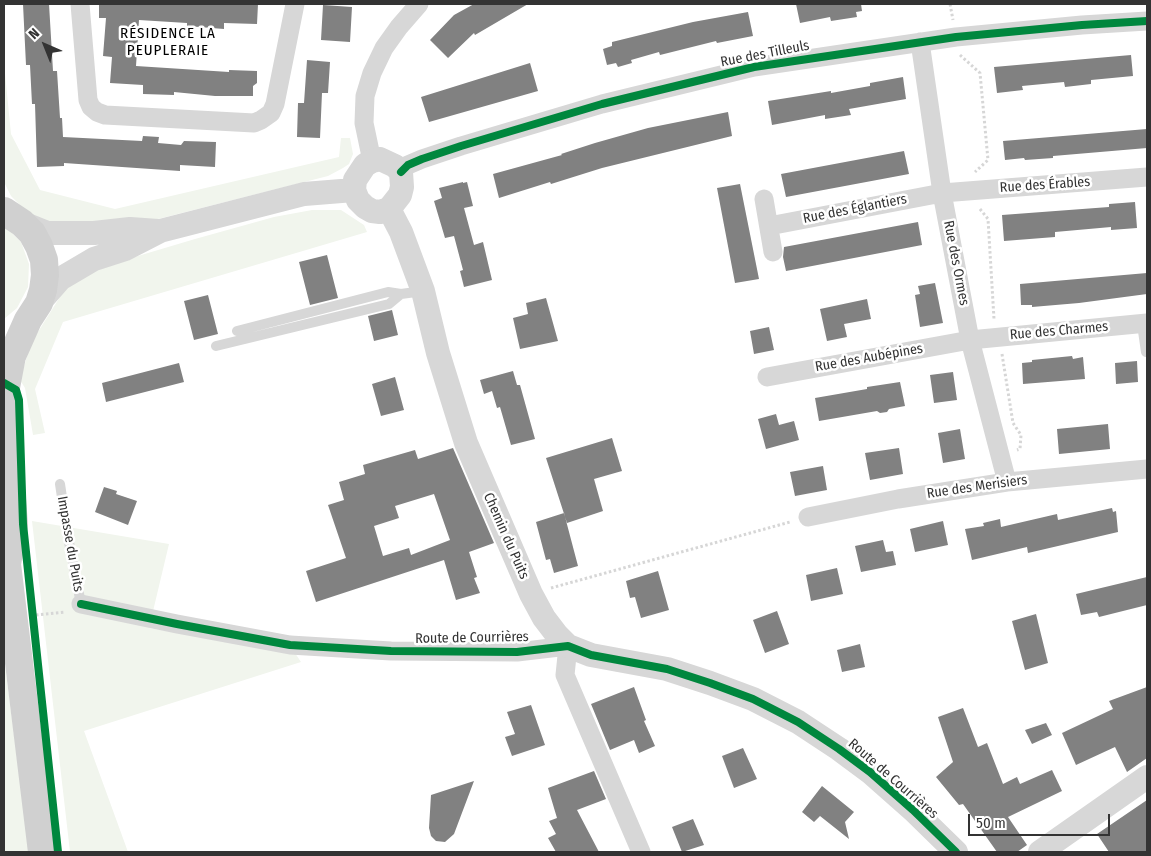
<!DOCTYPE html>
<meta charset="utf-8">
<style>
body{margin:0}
#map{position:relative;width:1151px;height:856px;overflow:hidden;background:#fff;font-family:"Fira Sans Condensed",sans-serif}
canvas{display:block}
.frame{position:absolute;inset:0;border:5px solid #333;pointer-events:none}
.north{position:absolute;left:20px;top:20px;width:50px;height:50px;-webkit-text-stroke:4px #fff;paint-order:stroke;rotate:316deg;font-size:14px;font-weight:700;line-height:20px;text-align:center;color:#333}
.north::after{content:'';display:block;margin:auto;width:18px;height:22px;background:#333;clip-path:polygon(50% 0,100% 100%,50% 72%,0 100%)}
.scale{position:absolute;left:968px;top:814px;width:142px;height:22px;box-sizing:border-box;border:2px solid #333;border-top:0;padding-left:6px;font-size:15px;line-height:18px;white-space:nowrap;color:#333;-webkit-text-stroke:4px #fff;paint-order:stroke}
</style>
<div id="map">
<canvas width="1151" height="856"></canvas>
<div class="frame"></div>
<div class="north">N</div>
<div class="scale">50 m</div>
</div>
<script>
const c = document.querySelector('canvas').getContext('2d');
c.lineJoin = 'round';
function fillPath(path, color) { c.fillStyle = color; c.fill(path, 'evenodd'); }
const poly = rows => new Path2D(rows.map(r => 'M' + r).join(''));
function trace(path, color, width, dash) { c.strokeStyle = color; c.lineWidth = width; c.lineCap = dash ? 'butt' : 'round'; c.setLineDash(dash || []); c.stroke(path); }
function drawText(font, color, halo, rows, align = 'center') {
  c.font = font + ' "Fira Sans Condensed",sans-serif'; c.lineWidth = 5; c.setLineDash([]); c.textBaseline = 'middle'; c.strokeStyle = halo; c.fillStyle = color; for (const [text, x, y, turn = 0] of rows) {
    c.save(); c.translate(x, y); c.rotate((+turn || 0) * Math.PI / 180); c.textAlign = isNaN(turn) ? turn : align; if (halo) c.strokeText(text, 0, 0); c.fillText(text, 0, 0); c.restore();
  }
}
const green = poly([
 [4,63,11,134,40,190,115,209,339,157,341,138,350,138,353,154,349,164,343,168,328,176,158,219,52,226,39,220,21,206,11,196,4,182],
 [312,210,341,210,364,225,367,232,63,322,35,389,45,433,33,435,25,388,20,380,31,343,70,281,101,267,195,239,274,217],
 [4,225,21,242,29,264,28,287,17,308,4,319],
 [32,521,169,544,149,628,295,653,301,662,84,731,128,852,70,852],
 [4,657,29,852,4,852]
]);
const building = poly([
 [23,4,49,4,53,71,57,71,60,118,62,118,63,137,142,141,143,136,159,137,158,143,181,145,184,141,216,142,215,167,180,165,180,171,64,163,64,166,37,167,35,104,32,104,30,65,26,65],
 [99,4,258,4,257,24,224,23,224,29,187,26,187,23,139,20,136,66,229,72,229,70,257,71,257,83,253,86,253,96,215,96,174,92,174,95,143,94,143,85,110,83,112,57,103,56,106,18,99,18],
 [474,4,528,4,475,35,474,33,448,58,430,40,454,15],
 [796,4,861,4,862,11,856,12,857,17,831,21,830,17,800,23],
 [323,5,352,7,350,42,321,40],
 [748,12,753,36,717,43,716,41,660,55,659,52,631,60,632,63,618,67,616,63,607,65,603,49,612,46,612,42,693,22],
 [1131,55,1133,76,1091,80,1091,84,1065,87,1064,82,1022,86,1023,90,997,93,994,67],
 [307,60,330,62,328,93,322,93,320,138,297,137,298,103,304,103],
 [530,63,538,91,429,122,421,97],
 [903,77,906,99,849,109,851,115,825,119,825,115,772,125,768,101,831,91,831,93,870,86,870,83],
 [728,112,732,136,602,168,551,184,550,182,499,198,493,174,562,155,561,154,595,143,648,128],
 [1147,129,1147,148,1053,156,1053,158,1025,160,1024,158,1005,160,1003,141],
 [904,151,909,174,786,197,781,174],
 [463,182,463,183,467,182,473,206,464,208,474,245,483,242,492,280,464,287,460,271,463,270,454,236,445,238,434,201,442,198,439,188],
 [740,184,759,279,735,283,717,188],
 [1135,202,1137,228,1111,230,1111,227,1055,232,1055,237,1004,241,1002,215,1109,207,1109,204],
 [918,222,922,245,786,271,783,257,784,247],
 [327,255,338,298,310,305,299,262],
 [1147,273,1147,294,1079,303,1032,307,1032,305,1021,305,1020,284],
 [935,283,943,323,920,327,915,295,920,294,918,286],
 [208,295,218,334,194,340,184,301],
 [546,298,558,341,520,349,513,318,528,314,526,303],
 [867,299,871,319,844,324,847,337,827,341,820,309],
 [392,310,398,335,374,341,368,316],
 [769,327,774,350,754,354,750,331],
 [1072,356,1073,359,1083,357,1085,379,1023,384,1022,363,1032,362,1032,360],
 [1137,361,1138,382,1116,384,1115,363],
 [179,363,184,382,106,402,102,383],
 [513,371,517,385,520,385,535,439,511,445,500,407,497,408,492,391,484,394,480,380],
 [953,372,957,400,934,403,930,375],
 [395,377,404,410,381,416,372,384],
 [900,382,905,406,889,409,887,412,880,413,877,411,819,421,815,398,867,389,867,387],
 [776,414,779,425,794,421,799,440,766,449,758,419],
 [1108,424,1110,449,1059,454,1057,429],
 [960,429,965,459,943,463,938,433],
 [612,438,622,471,594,479,603,511,567,523,546,458],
 [453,448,494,543,469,552,477,577,474,578,480,593,456,600,444,560,316,602,306,571,346,558,328,505,344,500,339,482,365,474,363,465,415,450,418,459],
 [434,494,450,540,411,555,409,548,383,556,374,526,399,518,395,506],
 [899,448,903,474,870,480,865,453],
 [823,466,827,490,795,496,790,472],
 [104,487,117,491,116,494,137,501,128,525,95,512],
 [1112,508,1113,512,1116,511,1118,532,1028,553,1027,547,972,560,965,529,984,526,983,523,1000,519,1001,527,1057,514,1058,520],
 [564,513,578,566,554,573,550,559,546,560,536,522],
 [943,521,948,545,915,552,910,529],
 [883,540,886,552,893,551,896,565,861,572,855,546],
 [837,568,843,594,811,601,806,575],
 [658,571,669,610,641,618,635,597,630,598,626,581],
 [1147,577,1147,605,1099,617,1097,612,1081,615,1076,594],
 [777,611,789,644,765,653,753,620],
 [1036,614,1048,663,1025,670,1012,621],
 [860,644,865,667,842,672,837,650],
 [634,687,646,720,644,721,655,746,639,753,634,740,610,750,591,704],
 [1147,687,1147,758,1127,772,1115,747,1076,765,1062,733,1113,709,1109,701],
 [531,705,545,745,512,756,505,737,515,734,507,712],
 [963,708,978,747,987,743,1003,784,1017,777,1020,784,1052,770,1062,791,1008,817,1027,845,1017,852,997,852,963,804,959,805,936,777,953,762,938,717],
 [1046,723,1052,735,1032,744,1025,730],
 [743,748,757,779,734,788,722,756],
 [594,771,606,799,577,810,599,852,556,852,548,838,556,834,549,821,557,818,548,788],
 [474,781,454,834,445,842,436,841,431,836,429,828,431,795],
 [822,786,854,812,845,822,849,839,820,816,814,822,802,812],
 [1147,800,1147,852,1109,852,1097,834],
 [693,819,704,845,682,852,672,827]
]);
const path = poly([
 [950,4,953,20],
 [960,55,980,73,988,160,975,172],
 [980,209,988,219,994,319],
 [1002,354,1013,423,1021,435,1020,449,1017,450],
 [551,588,790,522],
 [36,615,65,612]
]);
const service = poly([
 [1142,324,1146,352],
 [237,331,388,292,401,294],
 [216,346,389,304,401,294,423,291],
 [60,484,68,537,81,604]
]);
const minor = poly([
 [80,4,88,100,91,107,97,112,105,115,254,123,261,120,271,113,275,104,295,4],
 [920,42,942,193,970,340,1007,482],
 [372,161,364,123,365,96,372,73,384,48,399,27,419,4],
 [401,172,408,165,422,159,461,146,602,104,754,67,956,37,1082,25,1147,21],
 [764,199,773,252],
 [769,226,942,193,1147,177],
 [767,377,970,340,1147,323],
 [808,517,898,499,1007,482,1147,469],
 [81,604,177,624,290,645,391,651,517,652,568,646,565,675,641,852]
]);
const tertiary = poly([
 [380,159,395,166,401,172,402,187,400,195,389,209,380,212,372,211,365,207,358,200,354,190,355,180,365,165,372,161,380,159],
 [389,209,401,232,423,291,438,353,466,443,531,594,544,618,557,635,568,646,591,655,667,669,710,683,753,699,798,722,839,749,870,772,913,810,956,852],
 [22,223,47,233,94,233,130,229,158,231],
 [39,303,60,279,94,259,125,249,160,231,304,194,354,190],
 [1040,852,1147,777]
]);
const secondary = poly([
 [4,211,22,223,32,233,39,246,44,260,45,275,43,290,39,303,28,320,12,356,4,398,14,524,7,564],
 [4,553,7,564,42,852]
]);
const cycleway = poly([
 [401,172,408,165,422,159,461,146,602,104,754,67,956,37,1082,25,1147,21],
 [4,383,16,390,19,400,23,524,58,852],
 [81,604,177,624,290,645,391,651,517,652,568,646,591,655,667,669,710,683,753,699,798,722,839,749,870,772,913,810,956,852]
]);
const streetNames = [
 ["Rue des Tilleuls",765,54,-11],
 ["Rue des Érables",1045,185,-4],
 ["Rue des Églantiers",855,209,-11],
 ["Rue des Ormes",956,263,79],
 ["Rue des Charmes",1059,331,-5],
 ["Rue des Aubépines",869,358,-10],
 ["Rue des Merisiers",977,487,-8],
 ["Chemin du Puits",506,536,66],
 ["Impasse du Puits",70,544,80],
 ["Route de Courrières",472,638,-1],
 ["Route de Courrières",893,779,41]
];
const neighbourhoodNames = [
 ["RÉSIDENCE LA",168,34],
 ["PEUPLERAIE",168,51]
];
fillPath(green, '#f1f5ed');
fillPath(building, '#818181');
trace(path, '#d6d6d6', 3, [2.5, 2.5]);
trace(service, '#d7d7d7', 10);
trace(minor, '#d7d7d7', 19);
trace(tertiary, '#d7d7d7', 24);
trace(secondary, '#d0d0d0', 28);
trace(cycleway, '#00873e', 8);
drawText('14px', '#333', '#fff', streetNames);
c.letterSpacing = '1px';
drawText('15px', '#000', '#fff', neighbourhoodNames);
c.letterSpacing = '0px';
</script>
